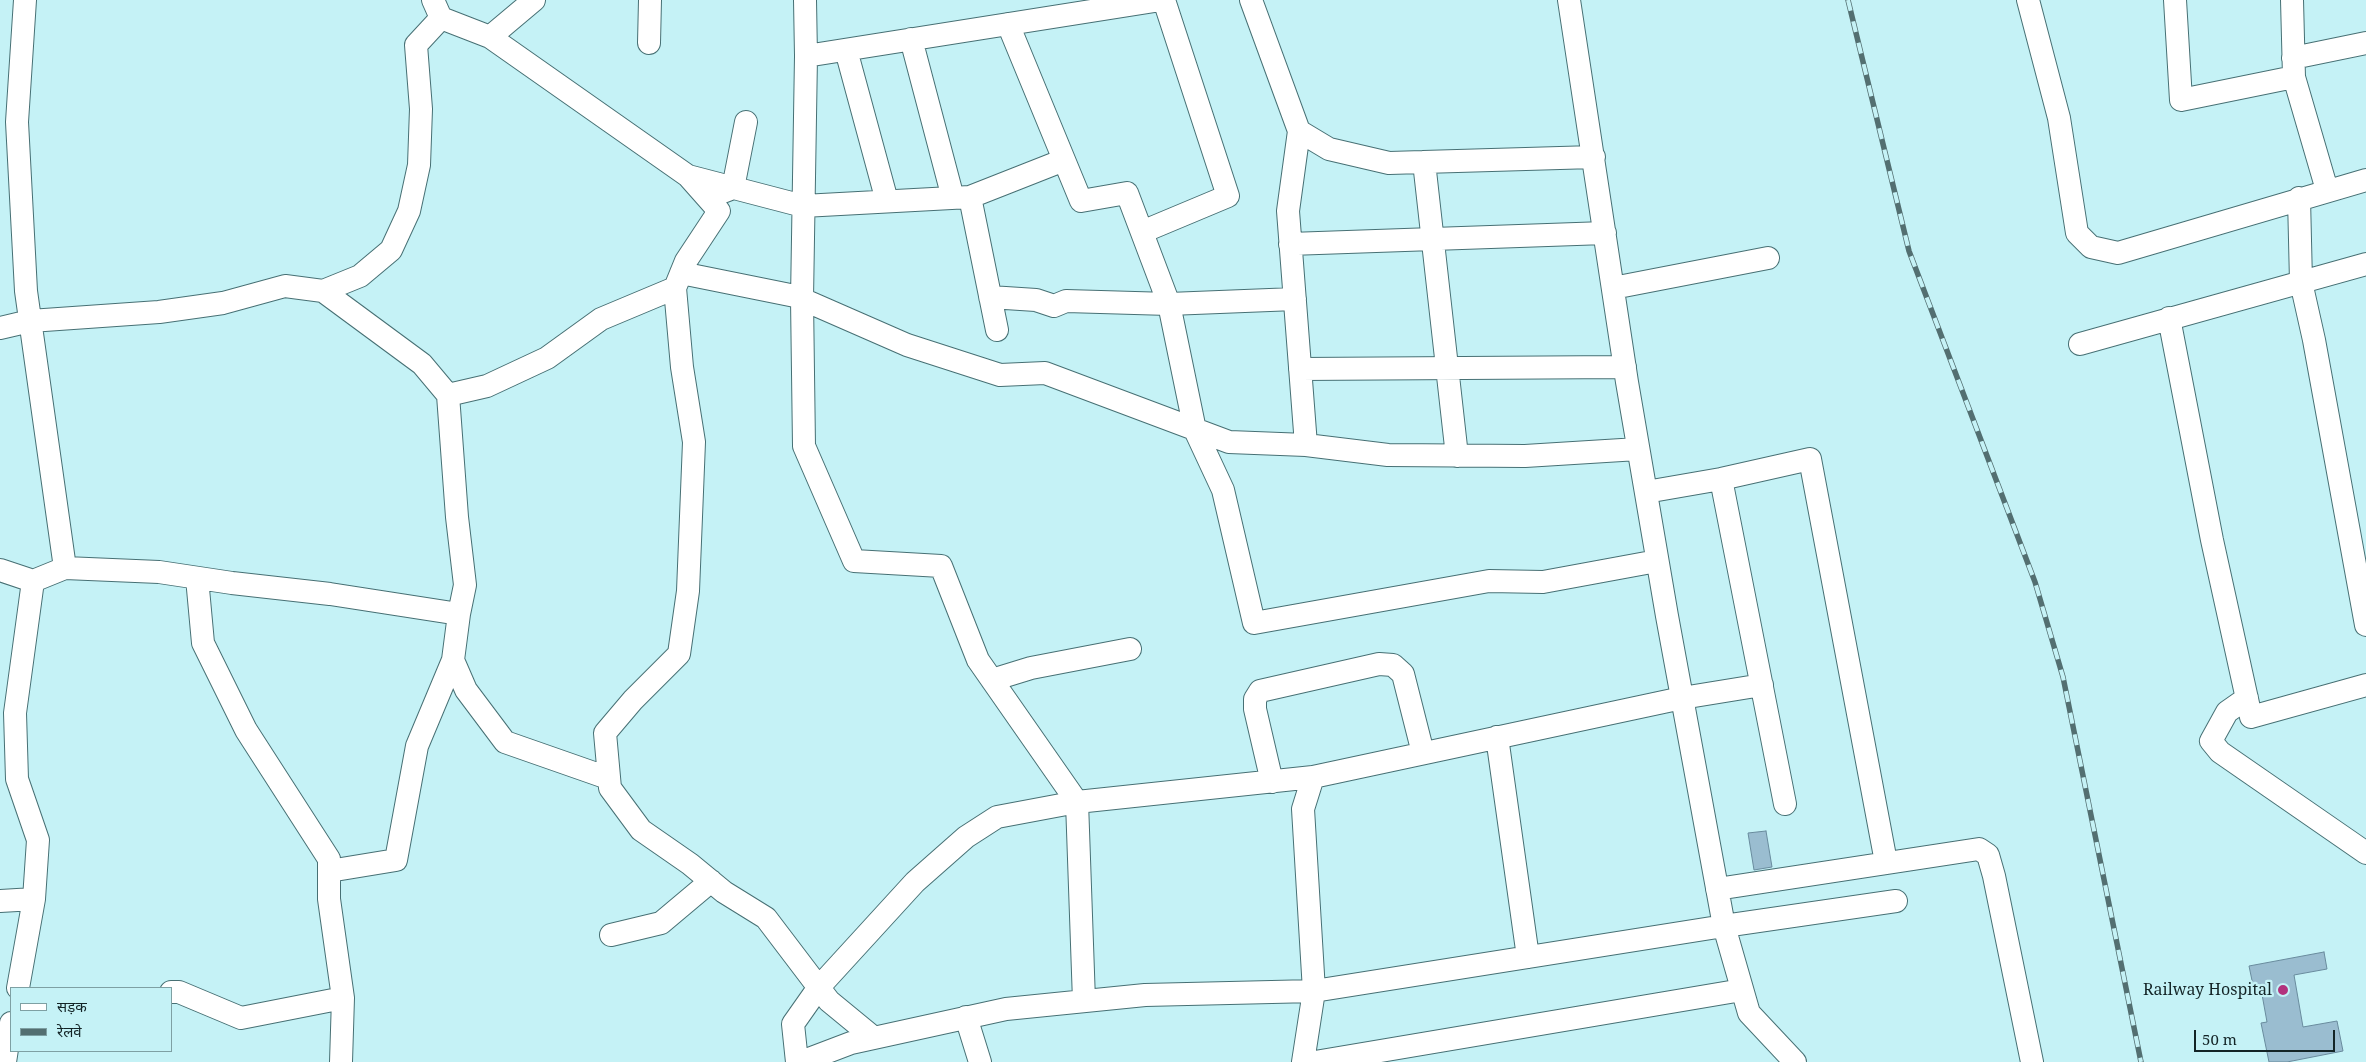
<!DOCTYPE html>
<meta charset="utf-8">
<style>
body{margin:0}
#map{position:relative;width:2366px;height:1062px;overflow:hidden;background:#c5f2f6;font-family:"Noto Serif","Noto Sans Devanagari",serif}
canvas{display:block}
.legend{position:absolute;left:10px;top:987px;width:162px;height:65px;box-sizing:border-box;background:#c5f2f6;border:1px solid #7ea0a3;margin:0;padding:6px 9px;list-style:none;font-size:15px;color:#132426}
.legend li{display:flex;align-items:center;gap:10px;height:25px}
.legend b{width:25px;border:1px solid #7ea0a3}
.scale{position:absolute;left:2194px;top:1030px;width:141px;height:22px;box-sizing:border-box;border:2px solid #132426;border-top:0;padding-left:6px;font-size:15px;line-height:18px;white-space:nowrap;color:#132426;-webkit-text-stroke:4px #c5f2f6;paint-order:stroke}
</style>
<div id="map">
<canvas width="2366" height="1062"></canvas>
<ul class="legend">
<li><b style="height:6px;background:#fff"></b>सड़क</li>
<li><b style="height:6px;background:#536f71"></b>रेलवे</li>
</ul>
<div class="scale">50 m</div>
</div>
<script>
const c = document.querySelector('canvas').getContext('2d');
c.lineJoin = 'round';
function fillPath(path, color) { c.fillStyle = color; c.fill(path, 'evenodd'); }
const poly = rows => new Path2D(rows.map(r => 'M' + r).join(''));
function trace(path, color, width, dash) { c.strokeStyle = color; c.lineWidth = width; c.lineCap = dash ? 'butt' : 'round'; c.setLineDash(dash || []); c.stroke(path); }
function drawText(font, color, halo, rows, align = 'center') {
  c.font = font + ' "Noto Serif",serif'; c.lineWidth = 4.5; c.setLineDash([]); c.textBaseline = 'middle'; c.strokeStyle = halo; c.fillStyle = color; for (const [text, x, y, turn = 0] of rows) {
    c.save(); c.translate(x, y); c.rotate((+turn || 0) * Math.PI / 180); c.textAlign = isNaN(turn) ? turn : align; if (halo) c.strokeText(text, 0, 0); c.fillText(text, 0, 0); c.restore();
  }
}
const building = poly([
 [1766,831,1772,867,1754,870,1748,833,1766,831],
 [2324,952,2327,969,2294,975,2303,1027,2337,1021,2343,1051,2287,1062,2269,1062,2261,1023,2267,1022,2261,989,2254,990,2249,966,2324,952]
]);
const minor = poly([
 [433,0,441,18,490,37],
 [534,0,490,37,688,176,719,211,686,261,675,288,682,367,694,442,688,591,679,654,633,700,605,733,610,788,641,830,690,864,724,892,766,918,829,1001,874,1038],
 [805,0,806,56],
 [1161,0,806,56,802,299,804,446,854,561,941,566,978,660,1077,802,1313,777],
 [1251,0,1299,131,1329,149,1389,163,1594,157],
 [2028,0,2059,118,2077,233,2091,247,2118,253,2366,180],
 [2175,0,2181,100,2294,77],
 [2292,0,2294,77,2327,190],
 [1008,24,1081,201,1127,193,1169,304,1195,430,1223,490,1254,623,1489,581,1543,582,1657,561],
 [911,39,953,198],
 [649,43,650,0],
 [846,50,887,201],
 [2293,58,2366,43],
 [1299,131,1288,211,1306,445],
 [1424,162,1457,456],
 [688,176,803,206,970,197,997,330],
 [720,193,733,188,746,122],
 [970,197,1064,160],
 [2299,198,2301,282,2314,340,2366,625],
 [1142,232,1228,196,1164,0],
 [1290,244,1605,233],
 [681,273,795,296,907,345,1000,375,1045,373,1229,442,1306,445,1388,455,1525,456,1638,449],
 [1613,288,1768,258],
 [323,291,422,364,448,395],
 [990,297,1036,300,1054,306,1066,301,1169,304,1295,299],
 [2169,318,2212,540,2251,717,2366,685],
 [0,328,30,321,159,312,223,303,285,286,323,291,360,276,391,250,409,211,419,165,421,109,416,45,441,18],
 [2080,344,2366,264],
 [1300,369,1625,367],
 [1721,479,1785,804],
 [1646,492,1721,479,1810,459,1886,862],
 [65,568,159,572,232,583,330,594,459,614,465,585,457,517,448,395,487,386,547,358,601,319,675,288],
 [0,570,33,581],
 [197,578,203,643,246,730,329,859,329,899,343,998,341,1062],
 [459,614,453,660,466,690,505,742,608,778],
 [992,680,1031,668,1130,649],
 [2247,698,2227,712,2211,741,2220,752,2366,853],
 [1497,737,1528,957],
 [1272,782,1255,709,1255,699,1260,691,1379,664,1393,665,1403,674,1423,753],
 [329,871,396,860,417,746,453,660],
 [1717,889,1979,849,1988,855,1994,876,2032,1062],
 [0,901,34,899],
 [611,935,661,923,711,881],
 [18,988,34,899,38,840,17,779,15,713,33,581,65,568,26,291,17,122,25,0],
 [171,992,179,992,241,1018,343,998],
 [966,1017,980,1062],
 [5,1062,11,1023],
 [797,1062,793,1024,819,987,915,882,966,837,997,817,1077,802,1084,1001],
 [801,1062,851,1043,1006,1009,1145,995,1314,991,1303,809,1313,777,1682,698,1762,685],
 [1303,1062,1314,991,1724,926,1667,616,1627,382,1569,0],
 [1315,1062,1742,990],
 [1795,1062,1749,1013,1724,926,1896,901]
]);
const rail = poly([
 [1848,0,1909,251,2035,582,2063,677,2141,1062]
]);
const markers = [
 [2283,990,6,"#b2327d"]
];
const poiNames = [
 ["Railway Hospital",2272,990]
];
fillPath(building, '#9abdd0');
trace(building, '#698b9d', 1);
trace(minor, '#477074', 24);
trace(minor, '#fff', 22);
trace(rail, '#536f71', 5.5);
trace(rail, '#c5f2f6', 4, [11]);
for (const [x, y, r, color] of markers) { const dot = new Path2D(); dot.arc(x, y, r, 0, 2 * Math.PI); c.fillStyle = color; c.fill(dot); trace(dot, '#c5f2f6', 2); }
drawText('16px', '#132426', '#c5f2f6', poiNames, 'right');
</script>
